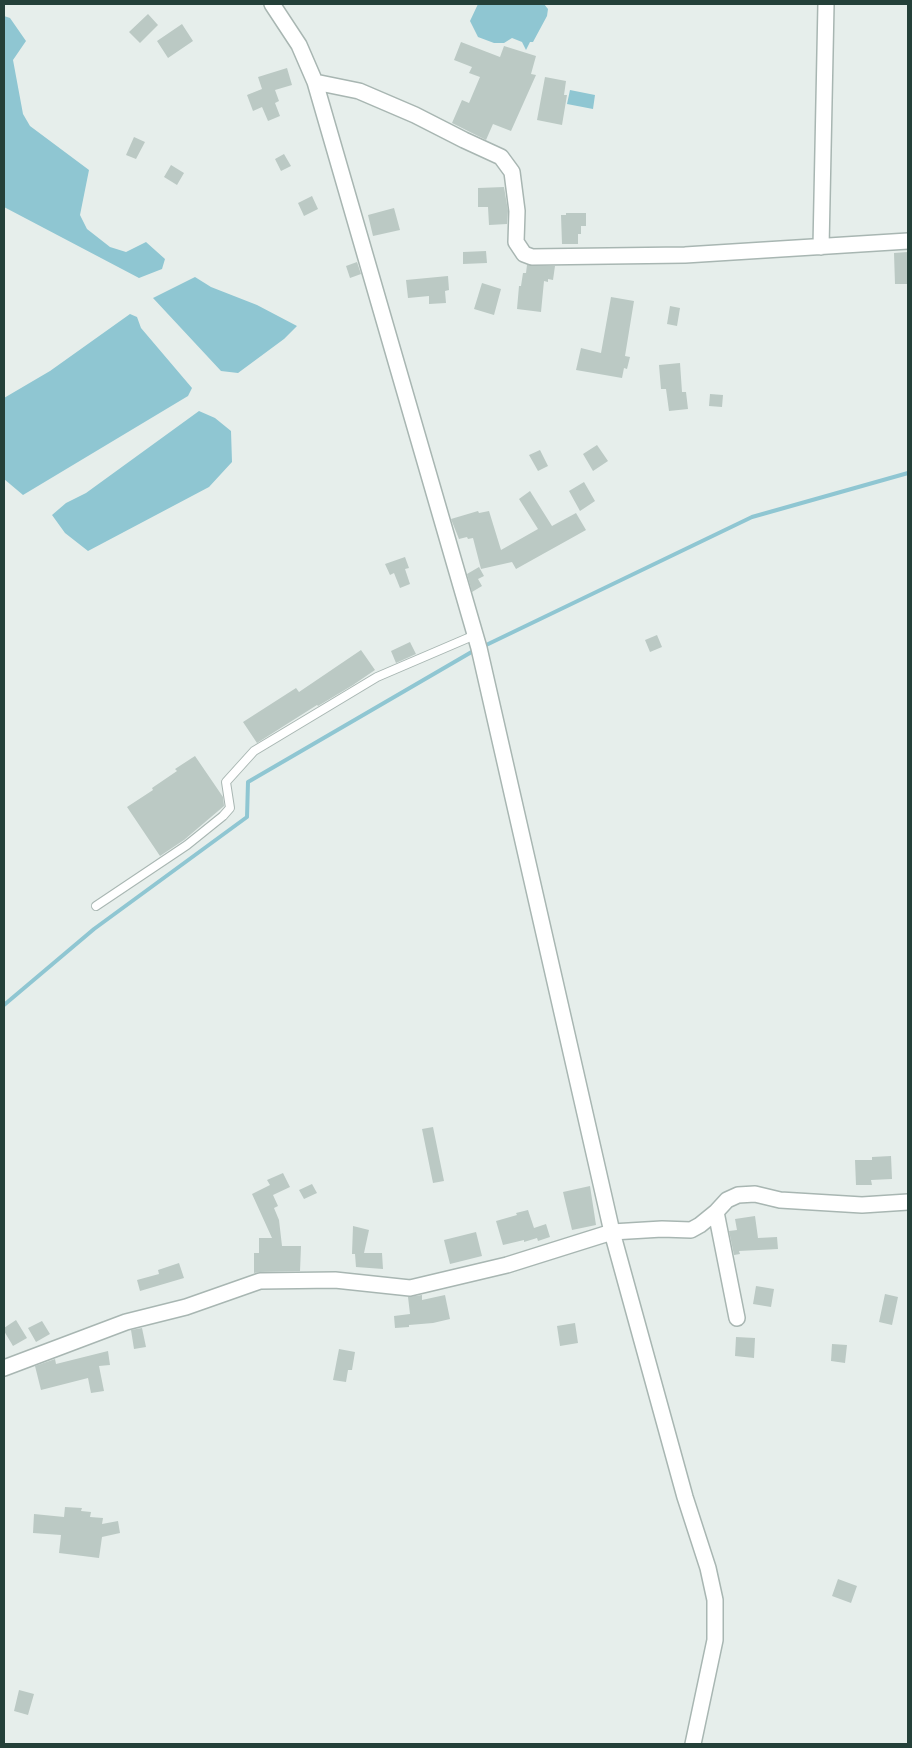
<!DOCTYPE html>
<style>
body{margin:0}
#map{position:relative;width:912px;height:1748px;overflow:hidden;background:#e6eeeb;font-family:"Source Sans 3",sans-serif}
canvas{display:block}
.frame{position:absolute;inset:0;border:5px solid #244039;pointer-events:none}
</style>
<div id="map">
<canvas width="912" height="1748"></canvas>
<div class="frame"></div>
</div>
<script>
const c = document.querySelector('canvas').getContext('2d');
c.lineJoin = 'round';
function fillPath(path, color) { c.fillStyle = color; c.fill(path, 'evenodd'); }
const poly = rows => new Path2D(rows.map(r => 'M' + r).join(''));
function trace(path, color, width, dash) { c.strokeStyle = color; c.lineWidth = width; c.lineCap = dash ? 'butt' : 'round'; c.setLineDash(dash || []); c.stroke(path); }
const water = poly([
 [478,4,544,4,548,9,547,16,533,42,530,42,526,50,522,42,512,38,504,43,494,43,478,37,470,21],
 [4,16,10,18,26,41,13,60,23,114,30,126,89,170,80,215,87,229,110,247,126,252,146,242,165,259,162,269,139,278,4,207],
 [570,90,595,95,593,109,567,104],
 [195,277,211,287,257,305,297,326,284,339,238,373,221,371,153,298],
 [130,314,137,317,141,328,192,388,188,396,23,495,4,479,4,398,50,371],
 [199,411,215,418,231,431,232,462,209,487,88,551,65,533,52,515,66,503,86,493]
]);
const stream = poly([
 [482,647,752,517,908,473],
 [4,1005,94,929,247,817,248,782,475,650]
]);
const building = poly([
 [148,14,158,25,140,43,129,32],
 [182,24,193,41,168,58,157,41],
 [461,42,500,57,504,46,536,56,531,74,536,75,511,131,493,124,486,140,452,123,462,100,469,103,480,77,469,73,472,67,454,60],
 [287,68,292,85,275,90,279,101,275,103,280,116,268,121,262,107,253,111,247,95,262,89,258,77],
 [545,77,566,81,564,95,567,95,562,125,537,120],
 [134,137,145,142,136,159,126,155],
 [284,154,291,166,281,171,275,159],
 [171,165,184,173,177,185,164,177],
 [504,187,508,211,507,224,489,225,488,207,478,207,478,188],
 [312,196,318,209,304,216,298,203],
 [394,208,400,230,373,236,368,215],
 [566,213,586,213,586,226,581,226,581,234,578,234,578,244,562,244,561,215,566,215],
 [486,251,487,263,463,264,463,252],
 [908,252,908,284,895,284,894,253],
 [357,262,361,274,350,278,346,266],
 [527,265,555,266,553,280,548,279,548,282,544,281,541,312,517,309,519,286,521,286,523,273,526,273],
 [448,276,449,290,445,291,446,303,429,304,429,296,408,298,406,280],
 [482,283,501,289,494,315,474,309],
 [611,297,634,301,625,356,630,357,627,369,624,368,622,378,576,370,581,348,601,353],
 [670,306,680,308,677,326,667,324],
 [680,363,682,392,686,392,688,409,669,411,666,389,661,389,659,365],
 [710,394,723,395,722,407,709,406],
 [597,445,608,461,593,471,583,454],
 [540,450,548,466,538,471,529,455],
 [584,482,595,501,580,511,569,491],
 [530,491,552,526,576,513,586,530,516,569,512,562,481,569,473,538,468,539,467,537,459,539,451,519,478,511,479,513,489,511,501,550,538,529,519,499],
 [405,557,409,568,405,569,410,584,400,588,394,573,390,575,385,564],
 [479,567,484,576,478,579,482,586,472,592,467,574],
 [657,635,662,647,650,652,645,640],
 [410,642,416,654,396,663,391,651],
 [361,650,375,670,353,685,318,706,317,705,257,743,243,722,296,688,299,692],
 [195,756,223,797,224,806,184,840,160,856,127,807,153,790,152,788,177,771,175,769],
 [433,1127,444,1181,433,1183,422,1129],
 [891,1156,892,1179,871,1180,872,1185,856,1185,855,1160,872,1160,872,1157],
 [283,1173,290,1187,273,1195,278,1206,274,1208,279,1220,282,1246,301,1246,300,1271,260,1272,254,1273,254,1253,259,1253,259,1238,272,1238,252,1194,270,1185,267,1180],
 [312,1184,317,1193,304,1199,299,1190],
 [590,1186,596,1225,572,1230,563,1192],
 [528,1210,534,1228,546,1224,550,1237,538,1241,537,1238,524,1242,524,1240,503,1245,496,1221,517,1215,516,1213],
 [755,1216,758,1238,777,1237,778,1249,739,1251,740,1254,734,1255,729,1231,737,1230,735,1219],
 [353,1226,369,1230,364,1253,382,1253,383,1269,356,1267,355,1254,352,1254],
 [476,1232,482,1256,450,1264,444,1240],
 [179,1263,184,1278,140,1291,137,1280,159,1274,158,1270],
 [756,1286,774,1289,771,1307,753,1304],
 [885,1294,898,1297,892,1325,879,1322],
 [422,1295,422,1300,445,1295,450,1319,433,1323,409,1325,409,1327,395,1328,394,1316,410,1314,408,1297],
 [16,1320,27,1338,13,1346,4,1331,4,1328],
 [42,1321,50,1334,36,1342,28,1328],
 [575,1323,578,1343,560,1346,557,1326],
 [142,1328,146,1347,134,1349,131,1330],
 [736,1337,755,1338,754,1358,735,1356],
 [832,1344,847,1345,845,1363,831,1361],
 [339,1349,355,1352,352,1370,348,1370,346,1382,333,1380],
 [108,1351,110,1365,99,1366,104,1391,91,1393,88,1378,41,1390,35,1366,55,1359,56,1364],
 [65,1507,82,1508,81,1511,91,1512,90,1517,103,1518,102,1524,118,1521,120,1533,102,1537,99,1558,59,1553,61,1535,33,1533,34,1514,64,1517],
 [838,1579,857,1586,851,1603,832,1596],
 [19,1690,34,1694,28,1715,14,1711]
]);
const service = poly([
 [96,906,187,845,223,816,230,808,226,782,254,751,377,677,475,635]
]);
const minor = poly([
 [272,4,299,45,315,82,479,648,612,1232,685,1497,708,1568,715,1600,715,1640,693,1744],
 [315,82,359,91,415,115,464,140,501,157,512,172,517,211,516,242,524,254,532,257,685,255,908,241],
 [821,247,826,4],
 [716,1212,737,1318],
 [4,1368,126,1322,186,1307,260,1281,335,1280,410,1288,507,1265,612,1232,662,1229,691,1230,700,1225,716,1212,727,1200,738,1195,755,1194,780,1200,862,1205,908,1202]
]);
fillPath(water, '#8fc6d2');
trace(stream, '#8fc6d2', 4);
fillPath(building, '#bbc9c4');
trace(service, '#a8b6b2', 10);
trace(minor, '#a8b6b2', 18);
trace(service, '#fff', 8);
trace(minor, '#fff', 15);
</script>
